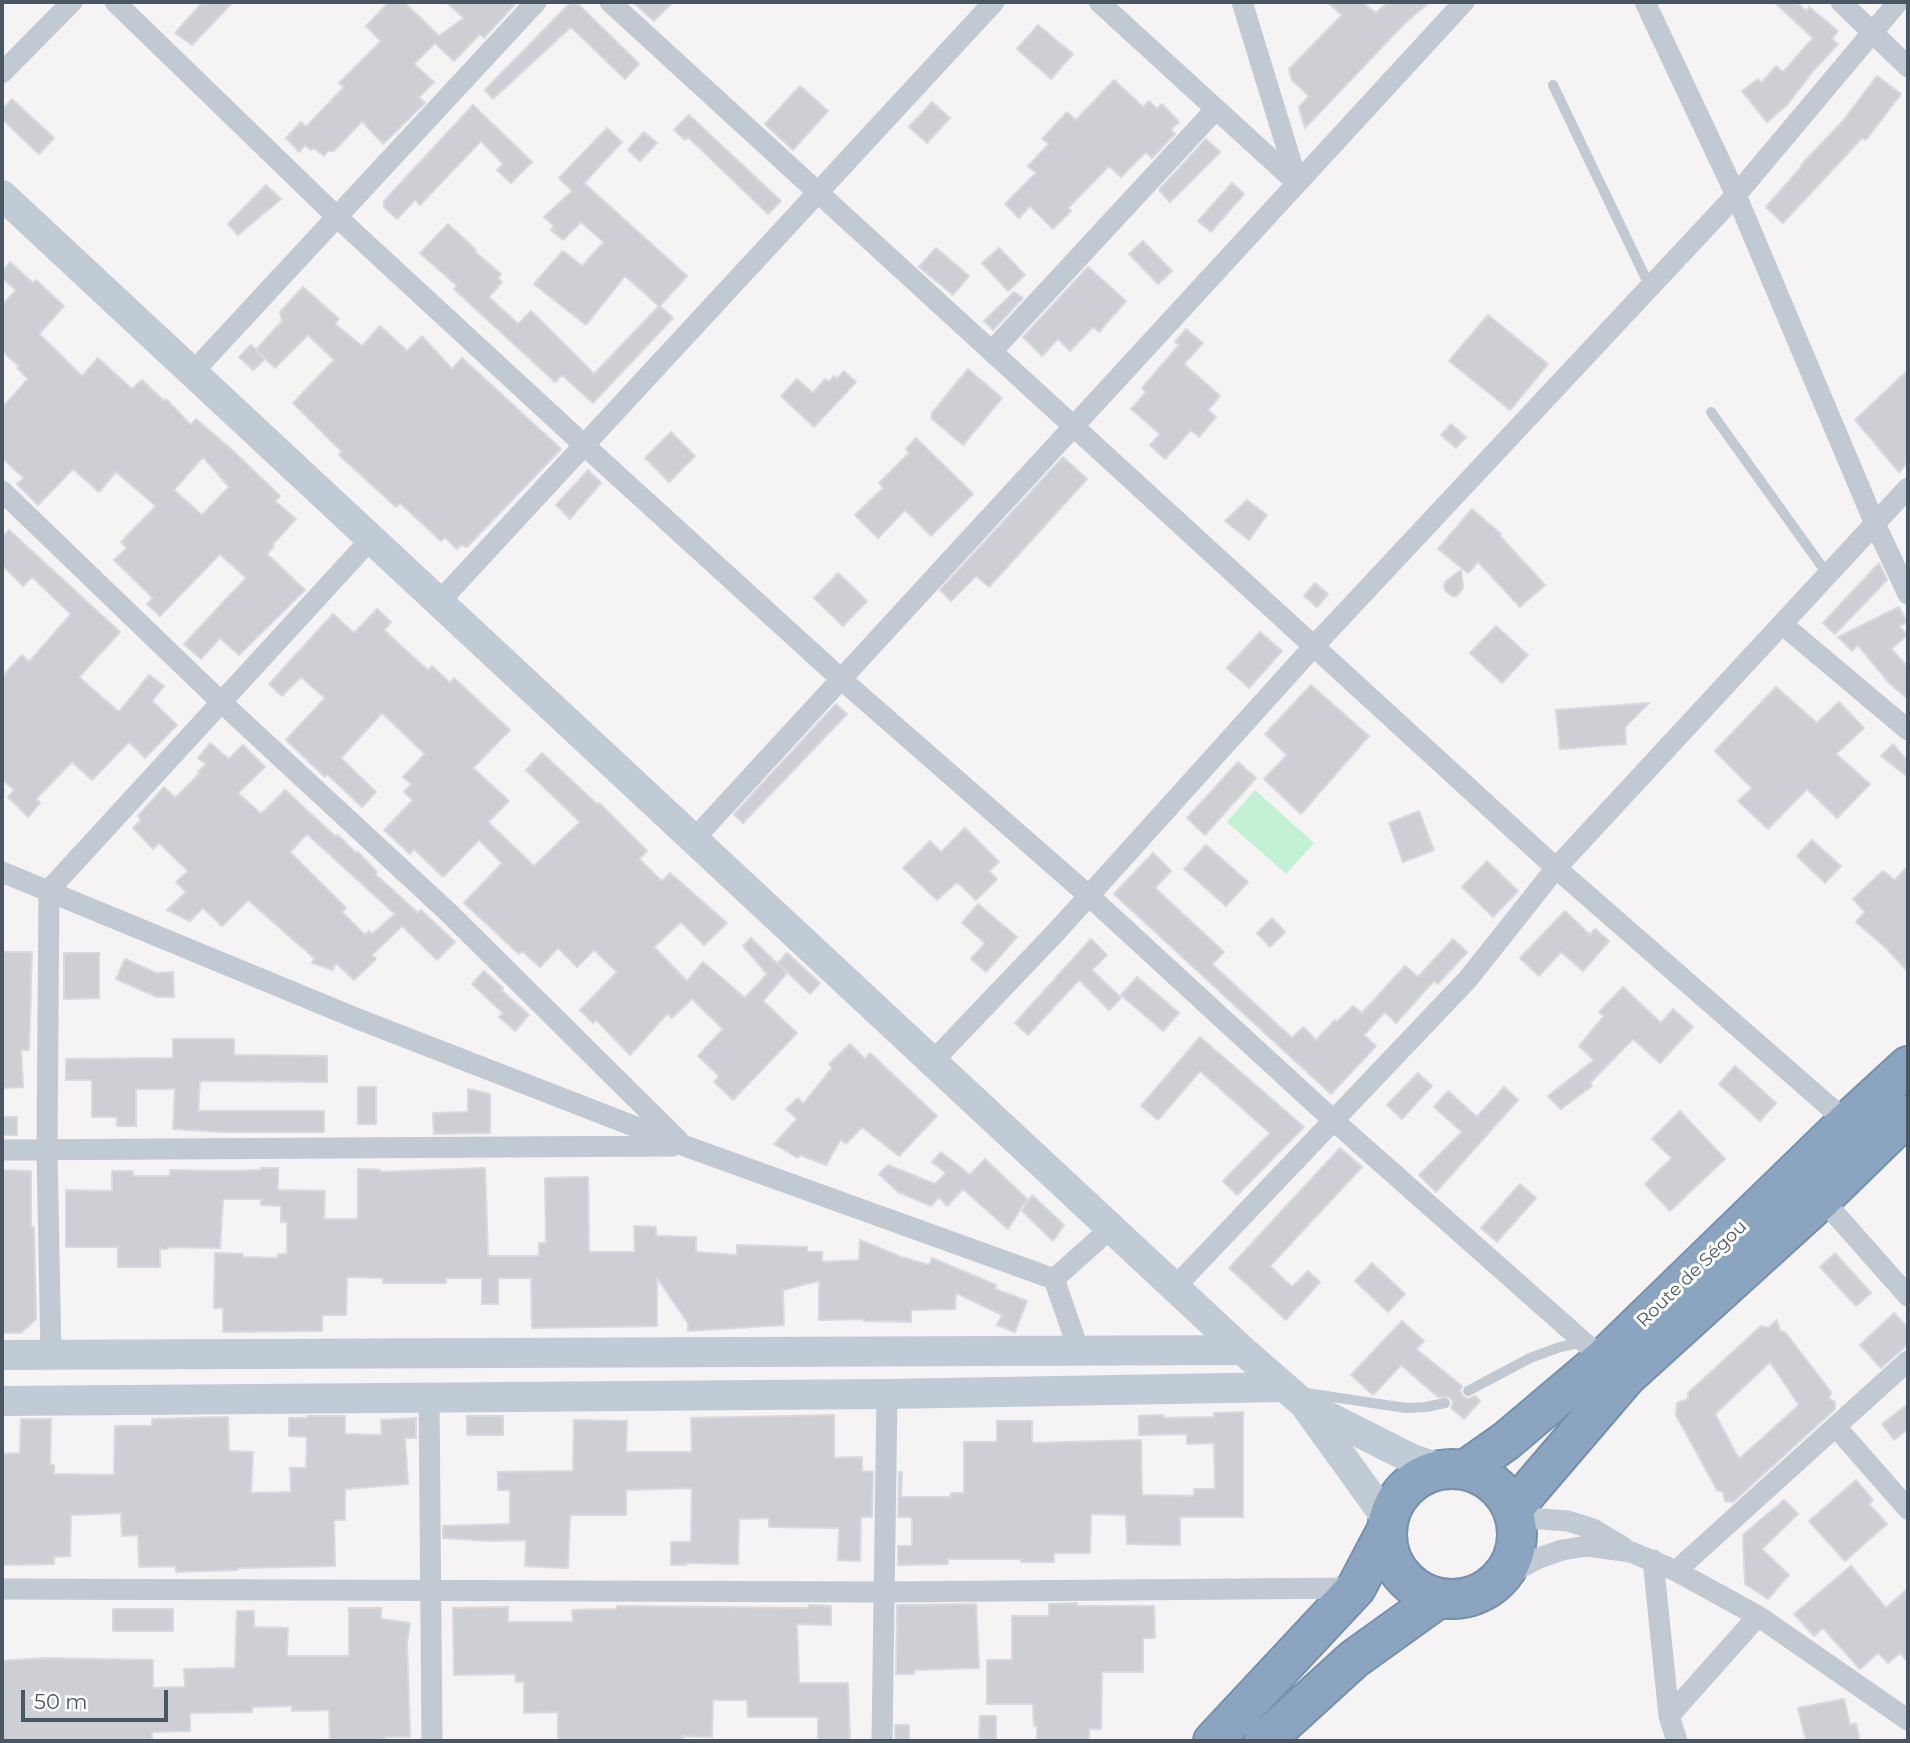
<!DOCTYPE html>
<meta charset="utf-8">
<style>
body{margin:0}
#map{position:relative;width:1910px;height:1743px;overflow:hidden;background:#f5f3f3;font-family:Montserrat,sans-serif}
canvas{display:block}
.frame{position:absolute;inset:0;border:4px solid #4a5661;pointer-events:none}
.scale{position:absolute;left:21px;top:1690px;width:147px;height:32px;box-sizing:border-box;border:4px solid #4a5661;border-top:0;padding-left:9px;font-size:21px;line-height:24px;white-space:nowrap;color:#4a5661;-webkit-text-stroke:5px #fff;paint-order:stroke}
</style>
<div id="map">
<canvas width="1910" height="1743"></canvas>
<div class="frame"></div>
<div class="scale">50 m</div>
</div>
<script>
const c = document.querySelector('canvas').getContext('2d');
c.lineJoin = 'round';
function fillPath(path, color) { c.fillStyle = color; c.fill(path, 'evenodd'); }
const poly = rows => new Path2D(rows.map(r => 'M' + r).join(''));
function trace(path, color, width, dash) { c.strokeStyle = color; c.lineWidth = width; c.lineCap = dash ? 'butt' : 'round'; c.setLineDash(dash || []); c.stroke(path); }
function drawText(font, color, halo, rows, align = 'center') {
  c.font = font + ' Montserrat,sans-serif'; c.lineWidth = 6; c.setLineDash([]); c.textBaseline = 'middle'; c.strokeStyle = halo; c.fillStyle = color; for (const [text, x, y, turn = 0] of rows) {
    c.save(); c.translate(x, y); c.rotate((+turn || 0) * Math.PI / 180); c.textAlign = isNaN(turn) ? turn : align; if (halo) c.strokeText(text, 0, 0); c.fillText(text, 0, 0); c.restore();
  }
}
const green = poly([
 [1255,790,1314,843,1286,874,1227,822]
]);
const building = poly([
 [203,2,233,2,192,45,175,33,203,2],
 [389,2,404,2,439,36,464,18,446,2,517,2,484,38,480,34,454,61,435,43,414,64,434,82,419,97,425,103,383,144,362,121,334,151,328,151,324,156,314,148,311,150,305,145,299,152,286,138,301,122,306,127,344,87,339,83,381,41,366,26,389,2],
 [571,2,576,2,639,64,625,79,571,27,493,99,485,90,571,2],
 [633,2,673,2,654,21,633,2],
 [1327,2,1362,2,1376,13,1388,2,1430,2,1405,23,1305,128,1299,107,1309,96,1292,80,1289,69,1342,15,1327,2],
 [1774,2,1797,2,1806,11,1809,7,1838,31,1832,39,1838,44,1813,71,1787,105,1767,122,1742,91,1758,79,1761,83,1776,66,1783,72,1813,38,1774,2],
 [1038,25,1073,54,1051,79,1017,49,1038,25],
 [1877,76,1901,94,1866,140,1862,138,1783,223,1766,207,1802,166,1801,165,1842,122,1877,76],
 [1114,80,1143,107,1149,101,1157,109,1162,104,1179,122,1171,130,1175,134,1152,158,1146,152,1121,177,1109,166,1068,208,1071,211,1053,229,1030,206,1019,218,1005,204,1036,173,1028,166,1049,144,1042,139,1067,112,1076,120,1114,80],
 [800,86,828,111,793,150,765,124,800,86],
 [12,99,54,138,39,154,2,119,2,110,12,99],
 [932,102,950,118,927,143,909,127,932,102],
 [473,105,532,162,511,183,497,170,503,164,481,141,420,205,415,200,397,219,384,207,384,201,473,105],
 [689,115,781,201,768,214,688,137,685,140,674,130,689,115],
 [607,128,622,142,584,183,687,276,660,306,673,318,593,403,562,375,555,382,454,289,457,286,420,253,448,224,476,250,474,251,501,274,498,278,502,282,489,297,518,324,531,311,594,374,659,306,625,276,586,325,534,284,563,251,582,266,604,242,581,222,563,240,551,230,554,226,544,217,572,191,559,178,607,128],
 [644,132,657,143,640,161,628,150,644,132],
 [1206,139,1220,152,1170,202,1159,190,1206,139],
 [1232,183,1244,194,1211,232,1198,221,1232,183],
 [266,185,281,199,238,235,228,224,266,185],
 [1143,241,1172,271,1158,284,1129,254,1143,241],
 [936,248,969,276,953,295,919,267,936,248],
 [999,248,1025,275,1008,291,982,263,999,248],
 [10,262,33,283,36,280,64,306,39,334,82,376,98,358,132,389,142,380,164,401,166,399,191,425,196,419,230,448,280,496,275,501,296,519,272,545,274,546,267,554,305,590,239,655,220,638,201,659,184,644,246,578,220,554,160,616,147,604,153,598,114,560,127,548,121,542,156,506,116,472,99,492,73,469,38,505,17,484,24,478,2,458,2,408,28,379,17,368,19,366,2,351,2,305,16,290,2,278,2,272,10,262],
 [203,457,229,487,202,515,174,490,203,457],
 [1088,267,1126,301,1099,332,1093,327,1070,351,1058,339,1042,356,1023,337,1088,267],
 [303,287,339,319,335,324,362,346,380,326,407,351,422,336,452,369,462,358,561,449,467,547,461,545,457,549,445,537,441,541,400,503,396,507,339,455,342,452,293,403,334,360,308,335,275,368,256,350,282,321,280,312,303,287],
 [1014,292,1023,298,993,330,984,321,1014,292],
 [1488,315,1548,364,1510,410,1449,361,1488,315],
 [1186,329,1203,343,1184,364,1220,396,1208,410,1216,417,1199,437,1191,430,1165,459,1150,445,1160,434,1131,409,1146,392,1142,388,1179,345,1175,342,1186,329],
 [251,345,265,359,253,370,239,357,251,345],
 [968,369,1002,398,963,445,932,419,932,413,968,369],
 [1908,370,1908,462,1899,472,1855,420,1908,370],
 [844,371,856,382,814,427,781,396,797,379,813,393,825,379,829,382,834,376,837,379,844,371],
 [1451,424,1466,437,1456,448,1441,435,1451,424],
 [671,432,695,456,669,482,645,458,671,432],
 [916,438,973,494,931,536,905,510,878,538,855,515,883,488,879,483,909,453,906,449,916,438],
 [1063,457,1087,479,989,587,976,576,951,601,940,590,1063,457],
 [588,470,601,483,570,519,556,505,588,470],
 [1247,500,1267,515,1249,540,1225,521,1247,500],
 [1472,509,1501,534,1500,536,1545,585,1520,607,1478,562,1468,573,1438,549,1472,509],
 [9,530,120,632,79,677,119,712,149,675,164,686,152,701,177,725,145,758,129,742,92,780,72,762,36,799,40,803,28,817,8,797,14,790,2,779,2,677,22,655,29,662,71,614,32,577,23,586,2,565,2,537,9,530],
 [1879,563,1887,580,1835,634,1823,623,1879,563],
 [1461,570,1463,588,1457,596,1452,596,1445,590,1444,585,1446,581,1461,570],
 [838,573,867,601,843,626,814,598,838,573],
 [1315,583,1328,594,1317,607,1304,596,1315,583],
 [1899,607,1907,622,1899,626,1907,635,1891,649,1908,667,1908,699,1889,683,1858,645,1852,651,1838,637,1899,607],
 [377,609,391,622,384,630,411,655,428,670,432,666,450,683,454,678,510,730,473,768,509,801,488,822,534,866,580,822,526,770,542,753,598,805,599,803,647,851,639,859,662,881,670,873,727,923,704,945,681,922,654,947,687,981,703,962,745,998,767,974,743,946,751,938,787,973,763,1001,797,1033,733,1100,714,1082,719,1076,698,1056,723,1029,692,999,672,1018,667,1014,630,1055,596,1020,593,1023,580,1010,617,972,594,950,577,967,558,948,540,967,522,951,519,954,464,903,502,863,479,840,443,877,414,849,410,854,384,830,413,800,404,792,411,784,403,777,425,754,382,713,341,758,376,792,362,807,327,774,325,777,286,740,325,698,301,677,282,696,269,684,333,614,354,633,377,609],
 [1496,626,1528,655,1502,683,1470,653,1496,626],
 [1260,632,1282,651,1249,688,1227,668,1260,632],
 [1311,685,1369,736,1301,814,1264,779,1287,755,1265,734,1311,685],
 [1776,687,1817,723,1839,702,1864,728,1836,754,1870,784,1837,818,1807,789,1768,829,1738,801,1752,788,1715,751,1776,687],
 [1649,703,1625,727,1626,744,1560,749,1556,710,1649,703],
 [836,704,847,714,743,823,734,814,836,704],
 [210,743,229,759,243,745,265,767,238,793,261,814,285,790,336,837,338,835,356,853,358,852,377,872,375,874,418,913,421,910,455,942,437,960,402,926,372,955,376,959,354,980,336,963,333,970,312,963,314,958,248,900,222,926,203,908,190,921,167,910,186,892,176,882,188,871,159,843,153,849,133,828,141,820,138,816,164,787,175,798,200,773,198,772,206,764,198,758,210,743],
 [307,834,395,914,372,934,369,931,365,935,342,912,346,908,290,852,307,834],
 [1893,744,1908,762,1908,777,1881,756,1893,744],
 [1238,762,1256,778,1205,835,1187,818,1238,762],
 [1419,811,1434,850,1403,862,1389,823,1419,811],
 [965,828,999,862,989,871,997,879,976,900,957,882,937,900,903,868,930,841,941,852,965,828],
 [1812,840,1841,866,1825,883,1797,856,1812,840],
 [1206,845,1248,882,1226,906,1184,869,1206,845],
 [1153,853,1171,871,1155,888,1224,952,1212,964,1292,1038,1303,1027,1316,1040,1335,1020,1337,1022,1353,1006,1362,1013,1405,966,1418,977,1453,939,1467,952,1438,984,1434,981,1396,1023,1385,1012,1364,1035,1376,1046,1331,1094,1114,894,1153,853],
 [1487,861,1518,891,1493,917,1462,887,1487,861],
 [1908,866,1908,972,1887,949,1856,922,1865,912,1853,899,1883,871,1895,880,1908,866],
 [978,904,1017,937,986,972,971,959,985,943,962,923,978,904],
 [1565,911,1590,935,1595,929,1609,941,1583,971,1561,952,1539,976,1520,958,1565,911],
 [1272,918,1285,932,1270,947,1257,933,1272,918],
 [1091,939,1107,955,1092,970,1121,998,1109,1010,1079,980,1028,1035,1015,1023,1091,939],
 [2,952,32,952,29,1050,21,1050,23,1087,2,1088,2,952],
 [64,953,99,953,99,998,64,999,64,953],
 [787,953,820,983,810,994,778,963,787,953],
 [125,959,156,973,173,972,174,997,157,997,116,979,125,959],
 [484,971,503,988,501,990,529,1015,515,1031,499,1017,503,1013,472,984,484,971],
 [1137,977,1179,1013,1163,1031,1121,995,1137,977],
 [1623,987,1661,1023,1673,1009,1693,1027,1660,1063,1633,1039,1590,1083,1592,1086,1561,1109,1548,1096,1594,1060,1579,1046,1604,1016,1599,1012,1623,987],
 [1200,1037,1304,1127,1237,1195,1223,1181,1270,1133,1200,1071,1158,1120,1141,1106,1200,1037],
 [173,1039,234,1039,234,1055,327,1056,327,1082,200,1081,198,1111,324,1111,324,1132,225,1132,173,1129,175,1089,136,1089,136,1126,117,1126,117,1117,92,1117,92,1080,66,1080,66,1059,173,1058,173,1039],
 [850,1044,865,1059,870,1053,937,1116,899,1156,862,1127,846,1144,841,1139,826,1165,800,1155,798,1158,774,1144,797,1119,786,1109,798,1098,803,1104,832,1068,829,1064,850,1044],
 [1735,1066,1776,1103,1760,1121,1719,1084,1735,1066],
 [1418,1073,1432,1086,1402,1119,1387,1105,1418,1073],
 [358,1087,376,1087,376,1124,358,1124,358,1087],
 [1504,1087,1518,1100,1436,1192,1419,1175,1462,1132,1434,1107,1448,1091,1477,1117,1504,1087],
 [468,1089,490,1094,490,1133,434,1134,433,1113,468,1112,468,1089],
 [1680,1111,1725,1159,1670,1211,1645,1184,1672,1158,1652,1139,1680,1111],
 [2,1117,17,1117,17,1135,2,1135,2,1117],
 [1340,1148,1362,1167,1270,1266,1292,1287,1308,1271,1320,1282,1286,1320,1229,1268,1340,1148],
 [941,1152,970,1175,985,1159,1027,1199,1008,1229,963,1189,947,1206,939,1197,931,1206,898,1192,879,1174,888,1165,935,1184,946,1173,932,1162,941,1152],
 [261,1168,278,1168,278,1190,325,1191,324,1219,358,1219,358,1169,380,1170,380,1172,485,1168,488,1256,539,1256,539,1243,546,1243,545,1178,588,1177,589,1252,635,1252,634,1226,656,1227,656,1236,696,1237,696,1252,737,1255,737,1245,807,1247,807,1252,822,1252,822,1262,859,1260,860,1240,901,1257,929,1265,932,1258,996,1285,995,1289,1027,1301,1015,1332,997,1325,1002,1315,956,1293,955,1309,911,1310,911,1322,864,1321,864,1319,819,1320,819,1281,783,1290,784,1325,688,1331,688,1323,657,1278,657,1326,532,1328,531,1278,498,1278,498,1304,482,1304,482,1278,446,1278,446,1283,383,1283,383,1278,347,1277,346,1315,322,1315,322,1331,223,1332,223,1308,214,1308,215,1253,243,1254,243,1257,278,1258,278,1254,287,1254,287,1222,281,1222,281,1206,261,1205,261,1199,223,1199,220,1248,168,1247,168,1249,160,1249,160,1267,118,1267,118,1247,66,1247,66,1190,112,1191,112,1171,133,1171,133,1176,170,1176,170,1170,225,1171,261,1170,261,1168],
 [2,1170,31,1171,31,1227,34,1227,36,1319,21,1333,2,1333,2,1170],
 [1520,1184,1536,1198,1497,1242,1481,1228,1520,1184],
 [1032,1195,1064,1225,1053,1241,1022,1211,1032,1195],
 [1835,1253,1871,1293,1856,1306,1820,1267,1835,1253],
 [1372,1263,1405,1294,1388,1312,1355,1281,1372,1263],
 [1894,1313,1908,1328,1908,1344,1881,1368,1860,1345,1894,1313],
 [1777,1320,1780,1331,1785,1332,1831,1392,1829,1399,1835,1402,1835,1409,1733,1502,1725,1501,1723,1492,1717,1490,1676,1415,1677,1403,1688,1399,1688,1393,1761,1326,1768,1328,1777,1320],
 [1770,1362,1799,1405,1739,1459,1715,1414,1770,1362],
 [1402,1321,1424,1341,1416,1349,1462,1386,1460,1391,1463,1397,1468,1399,1475,1396,1480,1401,1464,1419,1451,1408,1453,1402,1450,1397,1438,1397,1401,1365,1373,1395,1351,1375,1402,1321],
 [1908,1404,1908,1429,1894,1440,1882,1424,1908,1404],
 [1243,1412,1243,1517,1180,1517,1180,1545,1127,1544,1126,1515,1091,1514,1090,1553,1054,1553,1054,1562,1021,1562,1021,1559,948,1559,948,1564,898,1565,898,1546,912,1546,912,1517,898,1517,899,1472,902,1472,901,1497,950,1497,951,1493,964,1493,964,1442,997,1442,997,1421,1032,1421,1032,1443,1141,1440,1142,1495,1194,1496,1194,1489,1215,1489,1214,1443,1187,1444,1187,1434,1139,1435,1139,1416,1163,1415,1163,1418,1214,1417,1214,1413,1243,1412],
 [834,1415,834,1458,862,1457,862,1471,873,1472,872,1517,861,1517,860,1561,838,1560,839,1528,769,1527,769,1518,739,1519,738,1564,686,1563,686,1565,671,1565,671,1542,691,1542,692,1488,626,1490,626,1515,570,1515,568,1568,525,1566,526,1540,490,1541,443,1538,443,1526,510,1524,510,1490,498,1490,498,1472,573,1471,574,1420,627,1421,626,1452,692,1452,691,1418,834,1415],
 [307,1416,345,1416,345,1434,382,1435,381,1420,416,1418,416,1438,405,1438,408,1484,345,1489,345,1520,334,1520,335,1566,238,1568,238,1570,176,1572,176,1566,139,1567,138,1535,122,1536,121,1513,71,1515,70,1556,54,1557,54,1564,2,1565,2,1454,20,1453,21,1419,51,1419,50,1465,54,1465,54,1474,114,1475,115,1426,152,1426,152,1419,228,1417,229,1451,253,1452,251,1493,291,1492,290,1468,306,1468,307,1437,289,1436,289,1418,307,1418,307,1416],
 [467,1416,503,1416,503,1435,467,1435,467,1416],
 [1856,1480,1873,1500,1869,1504,1887,1524,1845,1561,1809,1521,1856,1480],
 [1784,1500,1798,1514,1762,1549,1789,1575,1768,1599,1745,1584,1743,1535,1784,1500],
 [1851,1566,1886,1608,1908,1588,1908,1662,1900,1653,1888,1663,1878,1653,1860,1669,1823,1628,1814,1636,1794,1614,1851,1566],
 [1077,1603,1077,1606,1154,1606,1155,1638,1143,1638,1143,1672,1102,1672,1101,1729,1089,1729,1089,1741,1037,1741,1037,1726,1034,1726,1033,1704,987,1704,987,1660,1012,1660,1012,1616,1049,1616,1049,1604,1077,1603],
 [976,1604,979,1668,914,1670,914,1674,896,1674,897,1605,976,1604],
 [809,1605,831,1606,831,1625,797,1624,799,1683,848,1683,850,1741,818,1741,818,1717,748,1717,747,1700,713,1700,712,1737,683,1736,683,1741,558,1741,558,1712,524,1713,524,1682,516,1682,515,1674,454,1675,453,1608,508,1607,508,1622,573,1622,572,1610,617,1609,617,1606,809,1608,809,1605],
 [349,1608,381,1608,381,1619,410,1623,407,1643,410,1737,385,1737,384,1741,330,1741,329,1710,292,1711,292,1706,252,1707,252,1712,190,1713,190,1731,152,1732,152,1741,2,1741,2,1661,43,1658,153,1660,153,1688,185,1687,184,1669,235,1668,237,1611,254,1611,254,1627,288,1628,287,1656,349,1656,349,1608],
 [113,1609,173,1609,173,1631,113,1631,113,1609],
 [1844,1699,1850,1725,1856,1723,1860,1741,1806,1741,1798,1708,1844,1699],
 [980,1716,996,1716,996,1741,979,1741,980,1716],
 [895,1725,909,1725,909,1741,895,1741,895,1725]
]);
const lane = poly([
 [1553,85,1650,287],
 [1711,412,1828,575],
 [1468,1391,1530,1358,1560,1347,1584,1342],
 [1306,1393,1406,1408,1426,1407,1445,1403]
]);
const street = poly([
 [115,2,337,217,584,445,841,679,1088,895,1333,1120,1603,1359],
 [610,2,1556,868,1847,1122],
 [1099,2,1297,183],
 [1242,2,1297,181],
 [1645,2,1736,195,1875,524,1908,594],
 [1841,2,1908,67],
 [2,73,72,2],
 [992,351,1216,109],
 [192,373,536,2],
 [2,491,220,701,449,913,678,1140],
 [439,602,994,2],
 [1782,624,1908,730],
 [694,839,1464,2],
 [2,872,353,1017,685,1146,1054,1279,1111,1228],
 [933,1061,1057,931,1314,646,1736,195,1898,2],
 [2,1150,672,1146],
 [1822,1199,1908,1296],
 [1054,1279,1079,1351],
 [1175,1287,1468,979,1556,868,1908,488],
 [51,1355,47,1151,49,890,371,539],
 [429,1398,432,1741],
 [1836,1427,1908,1509],
 [1516,1517,1568,1521,1593,1529,1623,1547],
 [1653,1560,1669,1716,1677,1741],
 [1676,1571,1908,1361],
 [1501,1578,1539,1558,1562,1550,1587,1546,1631,1552,1676,1571,1758,1616,1908,1720],
 [2,1589,884,1592,1356,1588],
 [1669,1716,1758,1616],
 [882,1741,887,1394]
]);
const secondary = poly([
 [2,195,1242,1350,1304,1404,1387,1519],
 [2,1355,1242,1350],
 [2,1401,887,1394,1284,1387],
 [1307,1406,1412,1459,1442,1469]
]);
const highway = poly([
 '1387 1534a65 65 0 1 1 130 0a65 65 0 1 1-130 0Z',
 [1465,1470,1506,1441,1603,1359,1847,1122,1908,1066],
 [1513,1509,1626,1377,1822,1199,1908,1115],
 [1213,1741,1356,1588,1385,1533],
 [1264,1741,1354,1659,1439,1598]
]);
const streetNames = [
 ["Route de Ségou",1692,1274,-44]
];
fillPath(green, '#c3f1d5');
fillPath(building, '#cdcfd5');
trace(building, '#d7d9de', 2);
trace(highway, '#7690ad', 42);
trace(lane, '#c1cad2', 10);
trace(street, '#c1cad2', 21);
trace(secondary, '#c1cbd6', 30);
trace(highway, '#8ba5c1', 38);
drawText('18px', '#4a5661', '#fff', streetNames);
</script>
